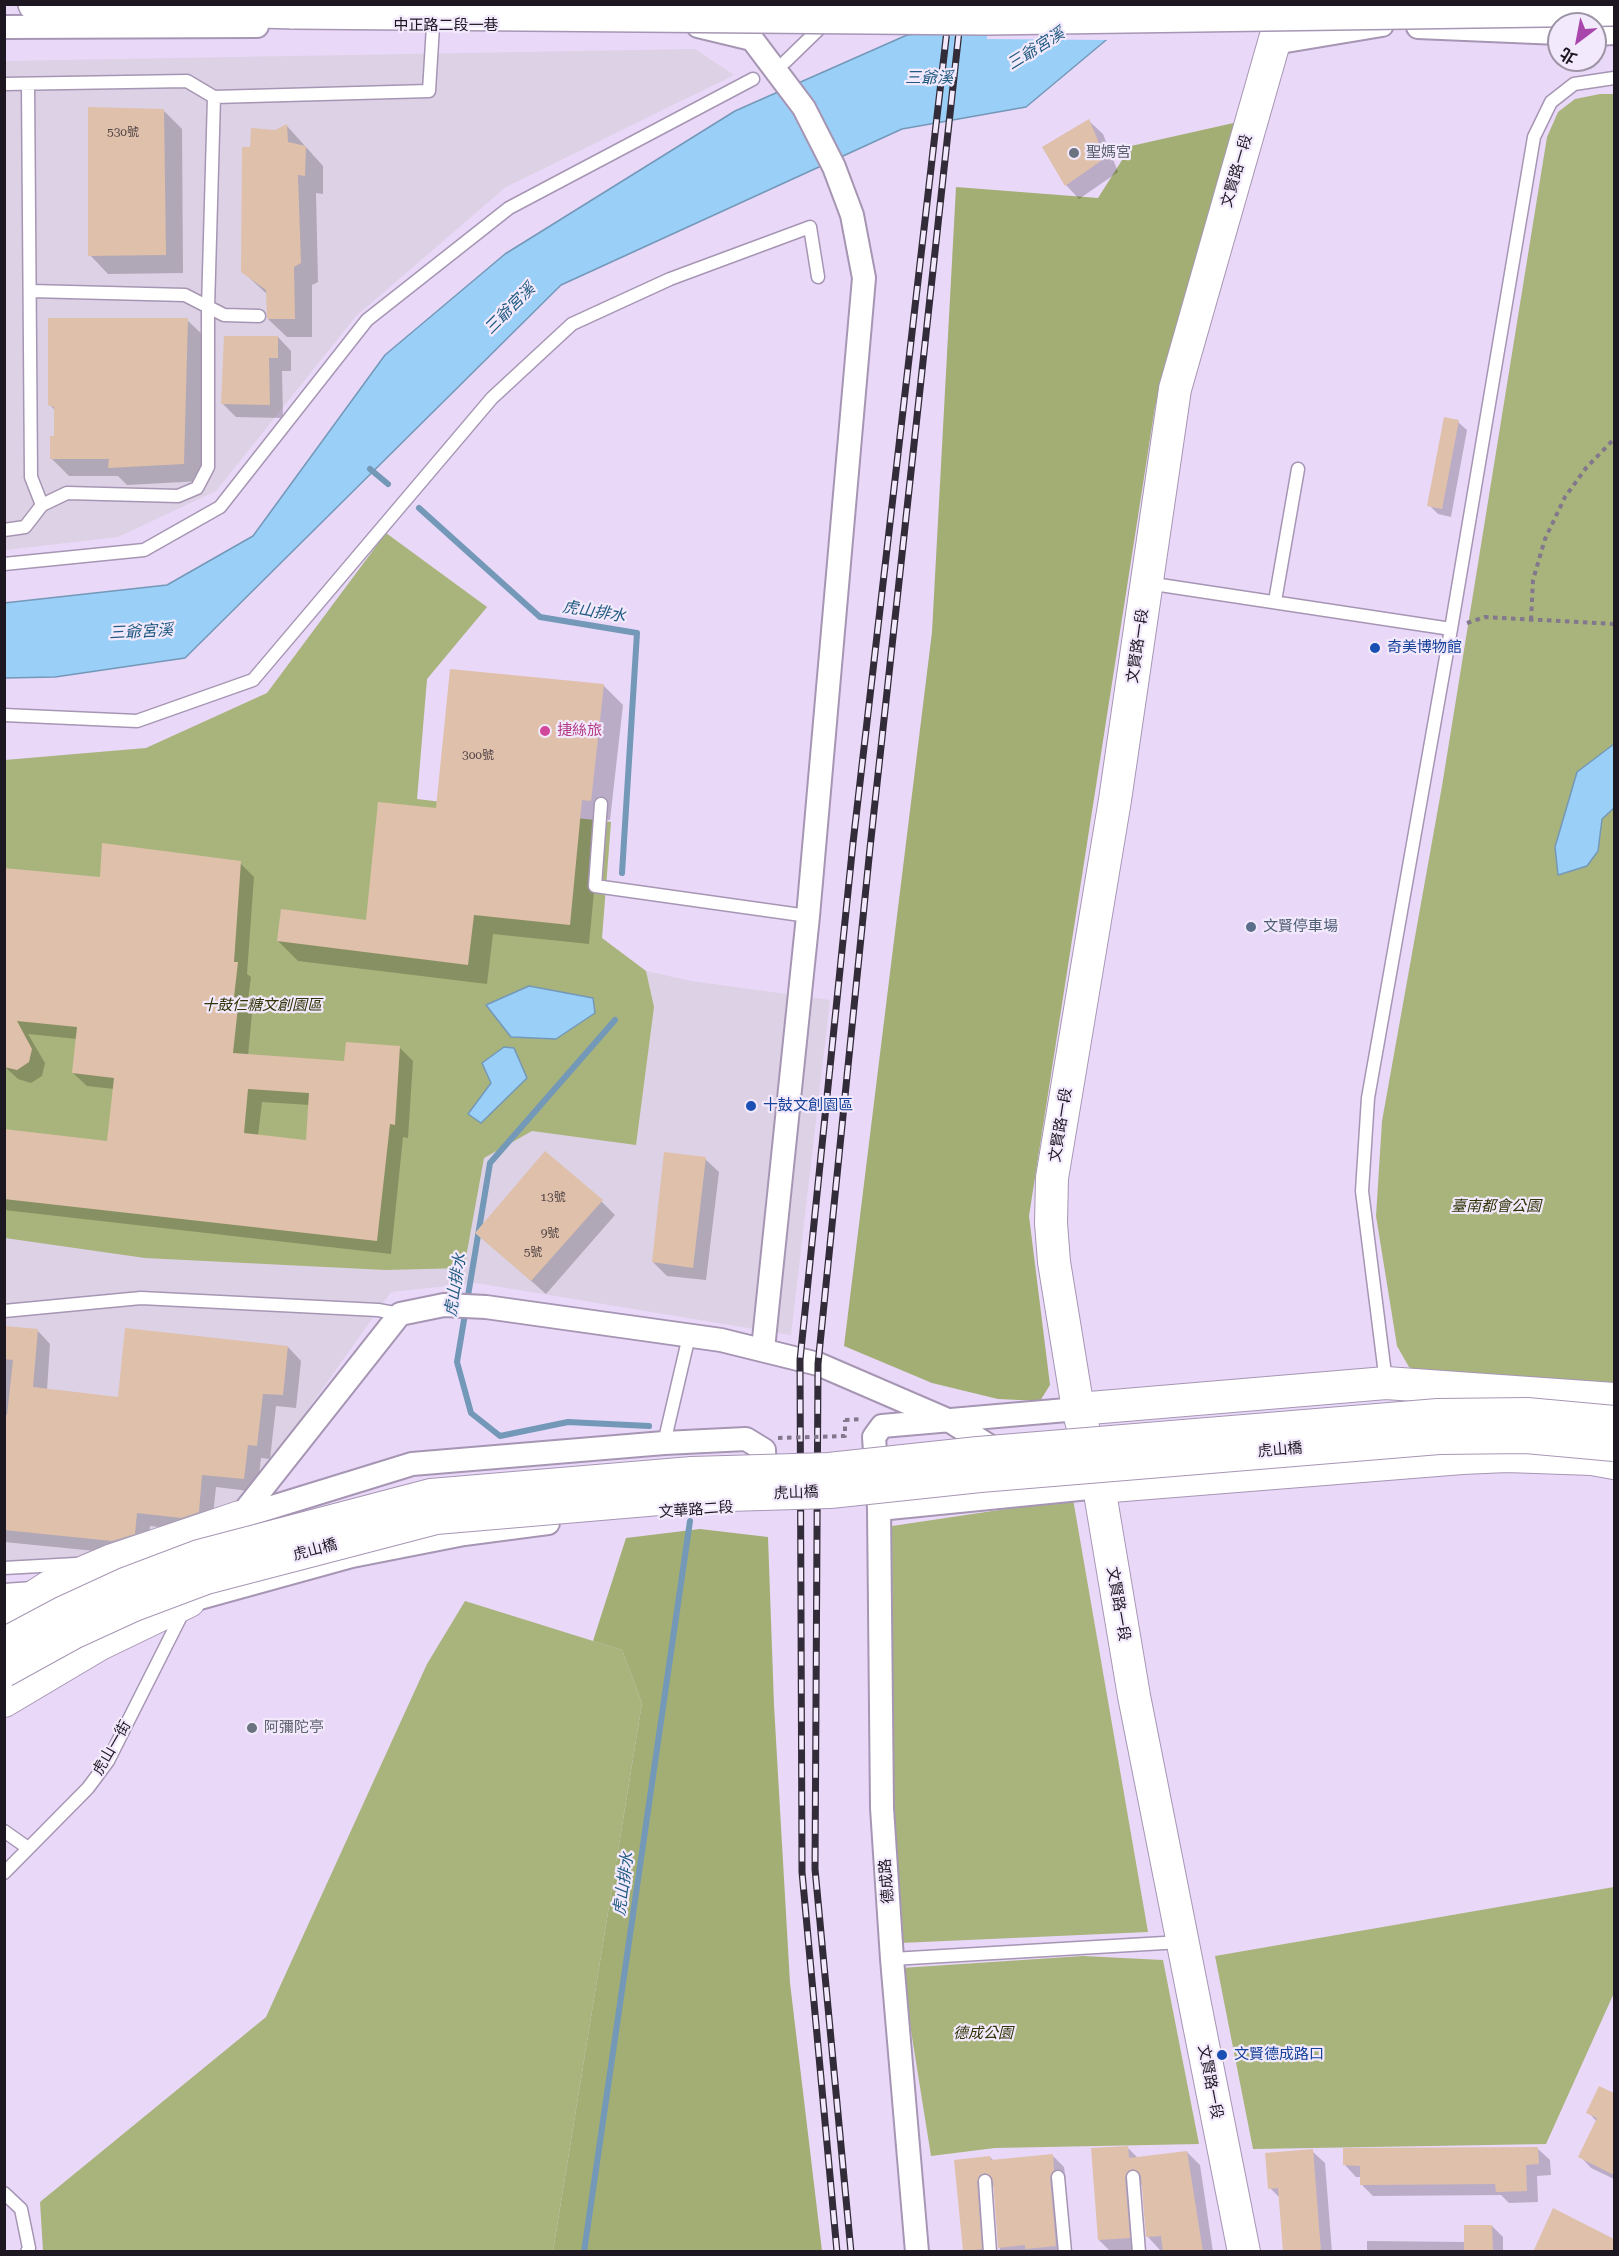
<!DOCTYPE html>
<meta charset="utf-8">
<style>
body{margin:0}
#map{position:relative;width:1619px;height:2256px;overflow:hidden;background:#e9d8f8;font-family:"Roboto Serif","Noto Sans TC",serif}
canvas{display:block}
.frame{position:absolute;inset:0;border:6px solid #1d1722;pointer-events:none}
.north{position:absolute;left:1547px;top:12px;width:60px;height:60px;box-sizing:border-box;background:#f3e9fc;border:2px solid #9d95a5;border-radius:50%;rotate:212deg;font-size:16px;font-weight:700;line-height:24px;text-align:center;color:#1d1722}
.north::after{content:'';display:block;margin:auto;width:21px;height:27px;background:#a946ac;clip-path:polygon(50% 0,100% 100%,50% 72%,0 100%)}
</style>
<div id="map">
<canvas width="1619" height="2256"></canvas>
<div class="frame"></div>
<div class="north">北</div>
</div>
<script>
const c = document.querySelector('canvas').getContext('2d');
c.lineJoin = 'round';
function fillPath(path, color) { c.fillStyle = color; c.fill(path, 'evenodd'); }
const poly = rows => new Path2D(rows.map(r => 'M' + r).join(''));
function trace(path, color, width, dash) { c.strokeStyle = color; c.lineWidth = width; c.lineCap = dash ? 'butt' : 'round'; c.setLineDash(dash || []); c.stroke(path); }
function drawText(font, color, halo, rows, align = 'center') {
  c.font = font + ' "Roboto Serif","Noto Sans TC",serif'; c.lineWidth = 4.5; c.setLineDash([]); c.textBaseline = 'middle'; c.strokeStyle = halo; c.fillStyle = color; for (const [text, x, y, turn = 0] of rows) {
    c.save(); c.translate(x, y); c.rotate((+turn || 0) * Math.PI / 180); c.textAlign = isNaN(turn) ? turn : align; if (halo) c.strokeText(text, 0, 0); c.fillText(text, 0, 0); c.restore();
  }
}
const industrial = poly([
 [695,49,734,75,506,187,356,316,216,491,118,537,5,550,4,61],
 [386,533,487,607,427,679,417,800,611,822,602,938,646,971,691,981,830,1000,791,1335,476,1283,391,1292,231,1518,108,1554,5,1566,5,760,146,748,267,693]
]);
const green = poly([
 [1600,94,1614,94,1614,1388,1436,1381,1409,1367,1397,1346,1376,1216,1382,1121,1442,786,1547,137,1558,112,1575,99],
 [386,533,487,607,427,679,417,799,611,822,602,938,646,971,654,1007,636,1145,532,1131,484,1158,464,1268,386,1270,145,1258,5,1238,5,760,146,748,267,693],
 [1073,1499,1148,1932,900,1943,893,1812,892,1526],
 [465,1601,622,1650,642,1703,553,2251,43,2251,40,2202,266,2017,427,1664],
 [1614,1887,1614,1993,1546,2144,1253,2149,1215,1956],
 [1083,1956,1163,1960,1199,2144,995,2148,931,2156,901,1968]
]);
const forest = poly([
 [1238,122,1155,407,1029,1216,1050,1385,1040,1401,998,1399,932,1383,844,1346,932,632,956,187,1098,198,1131,146],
 [700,1529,768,1537,774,1705,790,1983,822,2251,553,2251,642,1703,622,1650,593,1641,626,1538]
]);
const water = poly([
 [1148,5,1026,107,902,129,561,285,185,658,55,677,5,678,4,603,167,585,253,536,385,355,505,254,735,111,907,35,1148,5],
 [1614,744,1614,808,1602,819,1598,851,1587,866,1558,875,1555,847,1577,772,1614,744],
 [529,986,593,998,595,1013,556,1039,511,1037,486,1005,529,986],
 [504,1047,514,1048,527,1078,481,1123,468,1114,491,1083,482,1063,504,1047]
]);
const pier = poly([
 [1150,7,1111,40,987,39,987,21]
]);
const shadow = poly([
 [163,110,182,129,183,273,108,274,90,255],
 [1089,121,1103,134,1118,172,1079,199,1066,185],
 [287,126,323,166,323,194,316,193,318,282,312,285,312,337,287,337,268,319,268,295,243,272,251,149],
 [187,320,205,337,201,481,127,485,118,476,69,476,52,459,56,437,55,410,49,404],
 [278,337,291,351,291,371,282,371,283,418,236,417,222,403],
 [1458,422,1467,430,1451,517,1438,514,1429,505],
 [451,671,604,686,623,705,610,820,601,819,589,944,493,934,487,984,298,961,278,941,368,922,437,810],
 [240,863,254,877,247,974,251,977,247,1008,252,1013,248,1056,346,1063,399,1047,413,1061,408,1138,403,1137,391,1254,4,1210,4,1131,108,1143,114,1089,87,1086,73,1073,77,1039,28,1034,45,1063,42,1076,31,1083,18,1079,4,1066,4,870,101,879],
 [262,1102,310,1105,308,1142,258,1136],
 [705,1159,719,1172,706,1280,667,1276,653,1262],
 [601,1201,615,1215,546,1294,477,1233],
 [4,1328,37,1330,50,1344,47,1390,120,1398,288,1347,301,1361,296,1408,276,1406,270,1459,261,1458,257,1492,216,1487,212,1525,195,1531,150,1526,148,1547,126,1554,4,1542],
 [1600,2088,1614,2095,1614,2179,1591,2168,1580,2156,1597,2122,1588,2112],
 [1128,2148,1138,2158,1187,2152,1200,2165,1213,2252,1160,2250,1148,2237,1143,2183,1137,2191,1142,2251,1111,2252,1099,2240],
 [1538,2149,1550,2160,1551,2175,1537,2176,1538,2202,1509,2203,1501,2195,1373,2196,1361,2184,1361,2177,1356,2177,1345,2165],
 [1312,2151,1325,2163,1332,2252,1291,2252,1280,2198,1270,2188],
 [1052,2155,1064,2167,1066,2182,1061,2190,1067,2252,1000,2252,994,2186,988,2194,992,2252,966,2252,955,2161,990,2157,994,2161],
 [1492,2226,1503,2237,1503,2252,1367,2252,1367,2241,1466,2242]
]);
const stream = poly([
 [370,469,388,484],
 [419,508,540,617,637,633,622,873],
 [615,1020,490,1163,457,1362,471,1413,500,1436,568,1422,649,1426],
 [584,2252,690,1521]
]);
const building = poly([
 [88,107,164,109,166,255,88,256],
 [1089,119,1105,158,1065,186,1042,147],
 [287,124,288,142,306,146,305,176,298,175,301,263,294,267,295,319,267,319,266,290,241,272,242,147,250,147,251,128,275,130],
 [48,318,188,318,184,464,108,468,109,459,50,459,50,436,54,436,54,407,48,405],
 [224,336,278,336,278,358,269,358,270,405,221,404],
 [1444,417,1459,420,1442,509,1427,506],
 [450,669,604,684,591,801,582,800,570,925,474,915,468,965,277,941,281,909,366,920,378,802,436,808],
 [102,843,241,861,234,962,238,962,234,997,239,998,233,1053,344,1061,346,1042,400,1046,395,1125,390,1124,377,1241,4,1199,4,1129,107,1141,114,1078,72,1073,77,1027,17,1021,32,1049,29,1062,17,1070,4,1067,4,868,100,877],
 [248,1089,309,1093,306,1140,244,1133],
 [545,1151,603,1200,531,1281,475,1233],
 [664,1152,706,1157,693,1268,652,1262],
 [4,1326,38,1329,33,1387,118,1397,125,1328,288,1346,283,1395,263,1394,257,1446,248,1445,244,1479,202,1475,199,1512,181,1518,137,1513,135,1534,112,1541,4,1530,4,1415,7,1415,13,1360,4,1359],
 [1599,2086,1614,2093,1614,2175,1578,2157,1597,2118,1586,2113],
 [1128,2146,1129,2158,1187,2151,1203,2252,1163,2252,1161,2236,1146,2237,1141,2176,1133,2169,1128,2171,1125,2178,1130,2238,1098,2240,1091,2148],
 [1538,2147,1539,2164,1526,2165,1527,2191,1496,2192,1495,2184,1360,2185,1360,2166,1343,2165,1343,2148],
 [1313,2149,1321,2252,1283,2252,1278,2188,1268,2189,1265,2153],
 [1053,2154,1054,2170,1050,2178,1056,2246,1025,2249,1025,2245,998,2248,993,2180,985,2173,980,2175,977,2182,982,2249,963,2251,954,2160,990,2156,991,2160],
 [1553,2208,1614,2239,1614,2252,1533,2252],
 [1464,2225,1492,2225,1493,2252,1464,2252]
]);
const path = poly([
 [1531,620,1533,580,1545,539,1565,497,1586,468,1614,439],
 [1467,623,1485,617,1614,624],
 [845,1420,863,1419]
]);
const lane = poly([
 [785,62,821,27,821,21],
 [4,84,187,81,214,97,429,91,433,26],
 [28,84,31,477,42,505],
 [31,291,185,295,224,315,259,316],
 [4,530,25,527,42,505,67,493,178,496,197,488,208,467,208,308,214,97],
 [4,564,144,550,220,507,367,320,509,208,753,79],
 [1147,583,1451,629],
 [1275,601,1298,469],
 [4,715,137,721,253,680,492,398,572,324,670,279,810,227,818,277],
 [601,804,595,886,808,916],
 [4,1311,141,1298,378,1310,400,1314],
 [1386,1382,1362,1191,1368,1098,1451,629,1534,137,1551,102,1574,84,1614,78],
 [664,1443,689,1336],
 [4,1568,76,1564],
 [4,1590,33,1588],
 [4,1831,28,1848],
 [4,1873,88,1788,108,1761,184,1610],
 [892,1959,1181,1942],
 [1058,2177,1065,2252],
 [1133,2177,1139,2252],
 [985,2181,990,2252],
 [4,2193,21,2209,29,2248,27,2252]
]);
const street = poly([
 [698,26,752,39,804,108,834,167,852,215,864,278,808,916,763,1349],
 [4,27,257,26],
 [1418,27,1559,33],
 [1595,34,1614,33],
 [1274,43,1382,25],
 [1078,1409,882,1426,874,1437,879,1509,1099,1487],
 [879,1509,882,1808,892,1959,917,2252],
 [240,1517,412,1464,664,1443,746,1439,764,1450,766,1484],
 [239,1518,400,1314,444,1305,486,1307,721,1340,818,1364,950,1421,1060,1491],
 [189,1601,352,1556,464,1534,548,1523]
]);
const secondary = poly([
 [1078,1409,1386,1383,1614,1399],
 [1099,1487,1462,1458,1507,1456,1592,1459,1614,1463],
 [4,1616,49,1587,110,1561,240,1517],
 [4,1701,100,1644,189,1601],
 [1244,2252,1134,1696,1099,1487,1078,1409,1054,1262,1051,1223,1052,1178,1115,800,1175,389,1285,4]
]);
const highway = poly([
 [35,4,294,12]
]);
const rail = poly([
 [837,2252,802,1872,800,1360,853,843,950,4],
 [851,2252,815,1869,818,1364,870,848,962,4]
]);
const pathBridge = poly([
 [778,1438,845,1436,845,1420]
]);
const secondaryBridge = poly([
 [4,1644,62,1613,125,1584,199,1556,431,1495,692,1473,829,1469,978,1453,1438,1415,1527,1414,1614,1422],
 [4,1671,73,1633,134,1605,206,1578,436,1518,694,1496,830,1492,980,1476,1439,1438,1526,1437,1614,1445]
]);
const highwayBridge = poly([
 [294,12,987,18,1614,9]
]);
const markers = [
 [1074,153,6,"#6b7280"],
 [1375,648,6,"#1a4fb4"],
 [545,731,6,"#d1479c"],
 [1251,927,6,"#5c6f8a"],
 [751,1106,6,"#1a4fb4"],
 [252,1728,6,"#6b7280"],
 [1222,2055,6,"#1a4fb4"]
];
const numberNames = [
 ["530號",123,132],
 ["300號",478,755],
 ["13號",553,1197],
 ["9號",550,1233],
 ["5號",533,1252]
];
const streetNames = [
 ["中正路二段一巷",446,26],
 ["文賢路一段",1237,171,-74],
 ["文賢路一段",1138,646,-82],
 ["文賢路一段",1061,1125,-81],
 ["虎山橋",1280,1450,-5],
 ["虎山橋",796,1493,-2],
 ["文華路二段",696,1510,-4],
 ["虎山橋",315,1550,-15],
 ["文賢路一段",1118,1604,80],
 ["虎山一街",112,1748,-60],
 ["德成路",887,1881,-94],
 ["文賢路一段",1210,2082,79]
];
const worshipNames = [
 ["聖媽宮",1086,153],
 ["阿彌陀亭",264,1728]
];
const transitNames = [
 ["奇美博物館",1387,648],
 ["十鼓文創園區",763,1106],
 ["文賢德成路口",1234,2055]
];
const hotelNames = [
 ["捷絲旅",557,731]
];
const serviceNames = [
 ["文賢停車場",1263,927]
];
const parkNames = [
 ["十鼓仁糖文創園區",262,1006],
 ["臺南都會公園",1496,1207],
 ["德成公園",983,2034]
];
const waterNames = [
 ["三爺宮溪",1036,49,-32],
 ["三爺溪",929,78],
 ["三爺宮溪",510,309,-45],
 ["虎山排水",594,612,9],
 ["三爺宮溪",141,632,-3],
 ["虎山排水",456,1285,-81],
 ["虎山排水",624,1884,-82]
];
fillPath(industrial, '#ddd1e5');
fillPath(green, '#a9b47c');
fillPath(forest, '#a3ae74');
fillPath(water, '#9acff8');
trace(water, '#7498b8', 1.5);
fillPath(pier, '#e9d8f8');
fillPath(shadow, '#0003');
trace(stream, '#7498b8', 6);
fillPath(building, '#dfc0aa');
trace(lane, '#a696b3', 15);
trace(street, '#a696b3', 26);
trace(secondary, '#a696b3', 34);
trace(highway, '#a696b3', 36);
trace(path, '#82778c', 4, [4.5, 4.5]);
trace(lane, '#fff', 12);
trace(street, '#fff', 22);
trace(secondary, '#fff', 32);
trace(highway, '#fff', 33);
trace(rail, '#322b38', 7);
trace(rail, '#f3e9fc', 4.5, [14]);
trace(secondaryBridge, '#a696b3', 34, []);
trace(highwayBridge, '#a696b3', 36, []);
trace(pathBridge, '#82778c', 4, [4.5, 4.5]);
trace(secondaryBridge, '#fff', 32);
trace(highwayBridge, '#fff', 33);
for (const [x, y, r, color] of markers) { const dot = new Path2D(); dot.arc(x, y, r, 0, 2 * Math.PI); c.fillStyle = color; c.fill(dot); trace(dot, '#f3e9fc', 2); }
drawText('12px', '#4e4144', null, numberNames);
drawText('15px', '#1d1722', '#f3e9fc', streetNames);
drawText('15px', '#5b616d', '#f3e9fc', worshipNames, 'left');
drawText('15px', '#164399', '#f3e9fc', transitNames, 'left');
drawText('15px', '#b23c85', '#f3e9fc', hotelNames, 'left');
drawText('15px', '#4e5e75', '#f3e9fc', serviceNames, 'left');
drawText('italic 15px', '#2f3506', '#f3e9fc', parkNames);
drawText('italic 16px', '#1f5a81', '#f3e9fc', waterNames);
</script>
